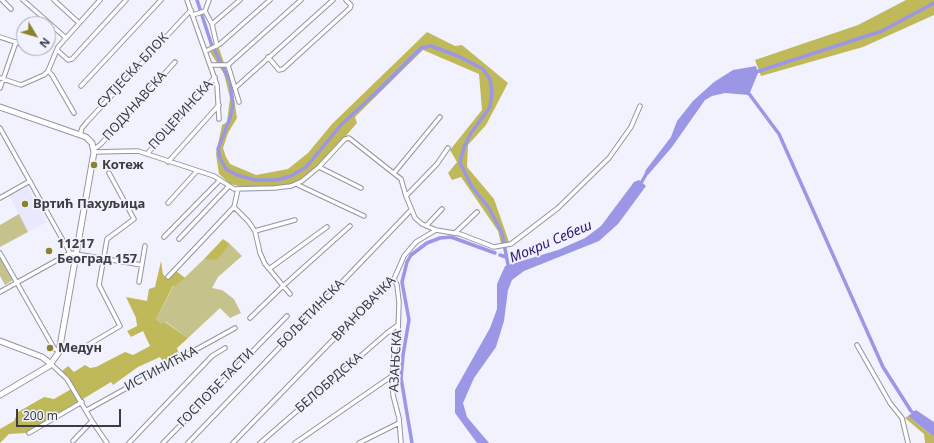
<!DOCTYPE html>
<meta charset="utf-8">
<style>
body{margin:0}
#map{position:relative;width:934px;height:443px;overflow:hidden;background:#f2f2fe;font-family:"Noto Sans",sans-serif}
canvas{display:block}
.north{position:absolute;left:16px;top:16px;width:40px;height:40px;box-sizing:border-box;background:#f2f2fe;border:1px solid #a9a9b3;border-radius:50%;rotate:128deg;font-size:11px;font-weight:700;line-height:16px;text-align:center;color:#3c3c42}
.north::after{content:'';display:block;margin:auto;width:14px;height:18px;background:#8a832b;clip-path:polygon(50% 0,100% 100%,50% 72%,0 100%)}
.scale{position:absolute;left:16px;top:409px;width:105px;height:18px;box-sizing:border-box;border:2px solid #3c3c42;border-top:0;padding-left:5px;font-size:12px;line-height:14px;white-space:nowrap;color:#3c3c42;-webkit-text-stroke:3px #f2f2fe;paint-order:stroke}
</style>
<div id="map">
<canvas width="934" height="443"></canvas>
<div class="north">N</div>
<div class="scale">200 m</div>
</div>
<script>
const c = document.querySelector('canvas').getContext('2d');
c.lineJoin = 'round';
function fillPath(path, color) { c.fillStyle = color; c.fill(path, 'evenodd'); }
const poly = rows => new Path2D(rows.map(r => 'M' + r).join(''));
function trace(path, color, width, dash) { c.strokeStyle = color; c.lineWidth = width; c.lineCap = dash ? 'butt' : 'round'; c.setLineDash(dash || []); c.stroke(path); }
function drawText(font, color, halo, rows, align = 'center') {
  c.font = font + ' "Noto Sans",sans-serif'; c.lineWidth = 3.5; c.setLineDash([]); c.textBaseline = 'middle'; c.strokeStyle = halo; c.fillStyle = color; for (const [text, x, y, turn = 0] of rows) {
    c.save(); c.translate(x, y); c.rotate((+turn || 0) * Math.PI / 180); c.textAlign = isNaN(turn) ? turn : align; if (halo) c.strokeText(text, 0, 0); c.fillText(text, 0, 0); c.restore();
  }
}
const built = poly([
 [26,183,47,222,28,232,8,193]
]);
const green = poly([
 [19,214,28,232,0,247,0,225],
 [230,244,242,256,218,277,212,288,222,290,234,299,241,313,230,318,220,308,188,338,166,322,161,323,156,319,175,283,177,285,204,259,217,259],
 [0,257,13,280,5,285,0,276]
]);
const forest = poly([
 [906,0,934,0,934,15,863,47,761,76,755,60,858,25],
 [427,32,455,46,462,45,508,83,486,125,468,145,467,167,494,199,509,242,501,244,498,231,461,177,452,180,448,173,457,162,450,150,482,110,479,74,423,50,355,117,357,123,332,152,311,172,295,183,274,188,253,189,230,184,219,174,216,154,222,125,227,122,230,98,224,74,210,52,219,48,232,86,237,118,228,133,223,148,226,157,230,164,256,175,288,169,308,153,332,124],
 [223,239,230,244,217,260,204,259],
 [161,261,163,274,167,279,175,270,185,278,177,285,173,286,156,319,161,323,165,322,188,338,177,348,180,357,165,365,160,357,138,367,113,385,111,382,27,433,9,434,0,443,0,429,14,421,18,412,44,397,54,399,73,388,62,371,68,366,74,372,85,365,90,368,96,367,125,352,133,355,150,346,143,331,131,337,127,331,137,326,136,318,126,297,147,301,149,289,155,287],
 [908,416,934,437,934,443,925,443,924,434,905,418]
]);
const water = poly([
 [756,66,758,73,749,95,725,93,712,96,705,100,672,147,648,175,645,171,671,137,677,121,693,101,714,82,733,70],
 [639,180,646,186,618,224,599,241,524,271,512,280,508,290,504,321,496,347,474,378,463,403,467,417,489,443,477,443,455,413,455,390,490,328,497,309,497,284,505,266,558,250,585,238,601,226,634,182],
 [916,410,934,422,934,437,908,416]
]);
const canal = poly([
 [197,0,212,46],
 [215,51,230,82,233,105,230,118,218,149,220,158,226,169,237,175,255,180,276,180,291,176,306,167,341,125,381,88,421,48,431,46,458,56,483,69,490,79,492,92,490,107,471,133,464,147,460,163,472,187,489,208,502,233,509,270],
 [753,73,882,31,934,3],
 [747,91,779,134,883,367,911,411,916,415],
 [640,185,649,169],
 [500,255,506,257],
 [412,443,401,378,403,355,409,320,402,282,407,262,411,255,427,243,440,238,451,237,495,253]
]);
const street = poly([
 [2,0,11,9],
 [23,0,66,38],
 [54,0,79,23],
 [187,0,217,85,219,119],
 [209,0,205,11,212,24,217,46],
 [193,15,205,11],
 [212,24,240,0],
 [0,37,24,45],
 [57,50,68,60,72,59,126,0],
 [206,51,220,44,270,0],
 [268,57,279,70,283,69,350,8,351,5,346,0],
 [211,65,228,65],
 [228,65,301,0],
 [228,65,239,102],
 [48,71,52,75,74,113],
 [0,78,21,85,44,75,48,71,58,47,100,0],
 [81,86,161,0],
 [0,88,16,42],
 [235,88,333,0],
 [0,128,70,253],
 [80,135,82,128,87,122,191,10],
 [94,149,100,145,175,62],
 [94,152,138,151,214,176,234,189,274,188,291,186,302,181,319,167,345,139,349,138,401,179,406,196,415,218,422,224,436,230],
 [147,154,215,77],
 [168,162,219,105],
 [319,167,361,188],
 [394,173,440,117],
 [296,184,364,216],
 [238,189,234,207,248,221,255,231,260,253,265,264,290,294],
 [406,196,437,164,448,148],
 [0,198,30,181],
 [168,203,197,171],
 [426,226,442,209],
 [255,231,295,220],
 [455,233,477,212],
 [164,237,220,180],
 [179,239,229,186],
 [0,253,54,348,59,352],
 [269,269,327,227],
 [168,277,234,207],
 [394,279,397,285,399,302,398,334,394,355,392,376,393,395,399,418,401,443],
 [139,282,145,246],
 [0,292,70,253,142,265],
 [250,318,283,286,350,226],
 [857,345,890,403,902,418,908,443],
 [78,351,120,326,99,285,107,239,134,219,109,173],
 [51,364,67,379,92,421,107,443],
 [87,410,235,328],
 [29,433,82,402],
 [73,441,92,421],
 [129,443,212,356,225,348],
 [163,443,287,316],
 [188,443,411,210],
 [233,443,389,282,394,279,404,256,416,242,436,230,460,234,494,247,511,244,558,208,609,158,631,127,640,106],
 [260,443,387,333,398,325],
 [295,443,392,376],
 [359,443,399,423]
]);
const secondary = poly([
 [0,107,86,137,92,143,94,152,59,352,49,366,0,395],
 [0,341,42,357,51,364]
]);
const markers = [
 [94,165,4,"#8a832b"],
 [25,204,4,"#8a832b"],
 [49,251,4,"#8a832b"],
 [50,348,4,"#8a832b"]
];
const streetNames = [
 ["СУТЈЕСКА БЛОК",133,71,-47],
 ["ПОДУНАВСКА",135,106,-48],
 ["ПОЦЕРИНСКА",181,115,-48],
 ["ВРАНОВАЧКА",364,309,-46],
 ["БОЉЕТИНСКА",311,314,-46],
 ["АЗАЊСКА",396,361,-87],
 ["ИСТИНИЋКА",161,369,-28],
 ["БЕЛОБРДСКА",329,383,-41],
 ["ГОСПОЂЕ ТАСТИ",216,388,-46]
];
const poiNames = [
 ["Котеж",102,165],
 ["Вртић Пахуљица",33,204],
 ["11217",57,244],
 ["Београд 157",57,259],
 ["Медун",58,348]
];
const waterNames = [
 ["Мокри Себеш",551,242,-23]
];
fillPath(built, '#e8e8fe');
fillPath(green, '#c6c28b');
fillPath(forest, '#c0b95a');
fillPath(water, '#9c96e7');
trace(canal, '#9c96e7', 3.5);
trace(street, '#9494a2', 5.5);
trace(secondary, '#9494a2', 7);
trace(street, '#fff', 3.5);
trace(secondary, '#fff', 5);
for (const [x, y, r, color] of markers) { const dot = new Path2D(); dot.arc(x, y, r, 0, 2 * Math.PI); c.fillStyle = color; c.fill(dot); trace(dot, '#f2f2fe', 1.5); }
drawText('13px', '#3c3c42', '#f2f2fe', streetNames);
drawText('bold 13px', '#3c3c42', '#f2f2fe', poiNames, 'left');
drawText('italic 14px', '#2d1471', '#f2f2fe', waterNames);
</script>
